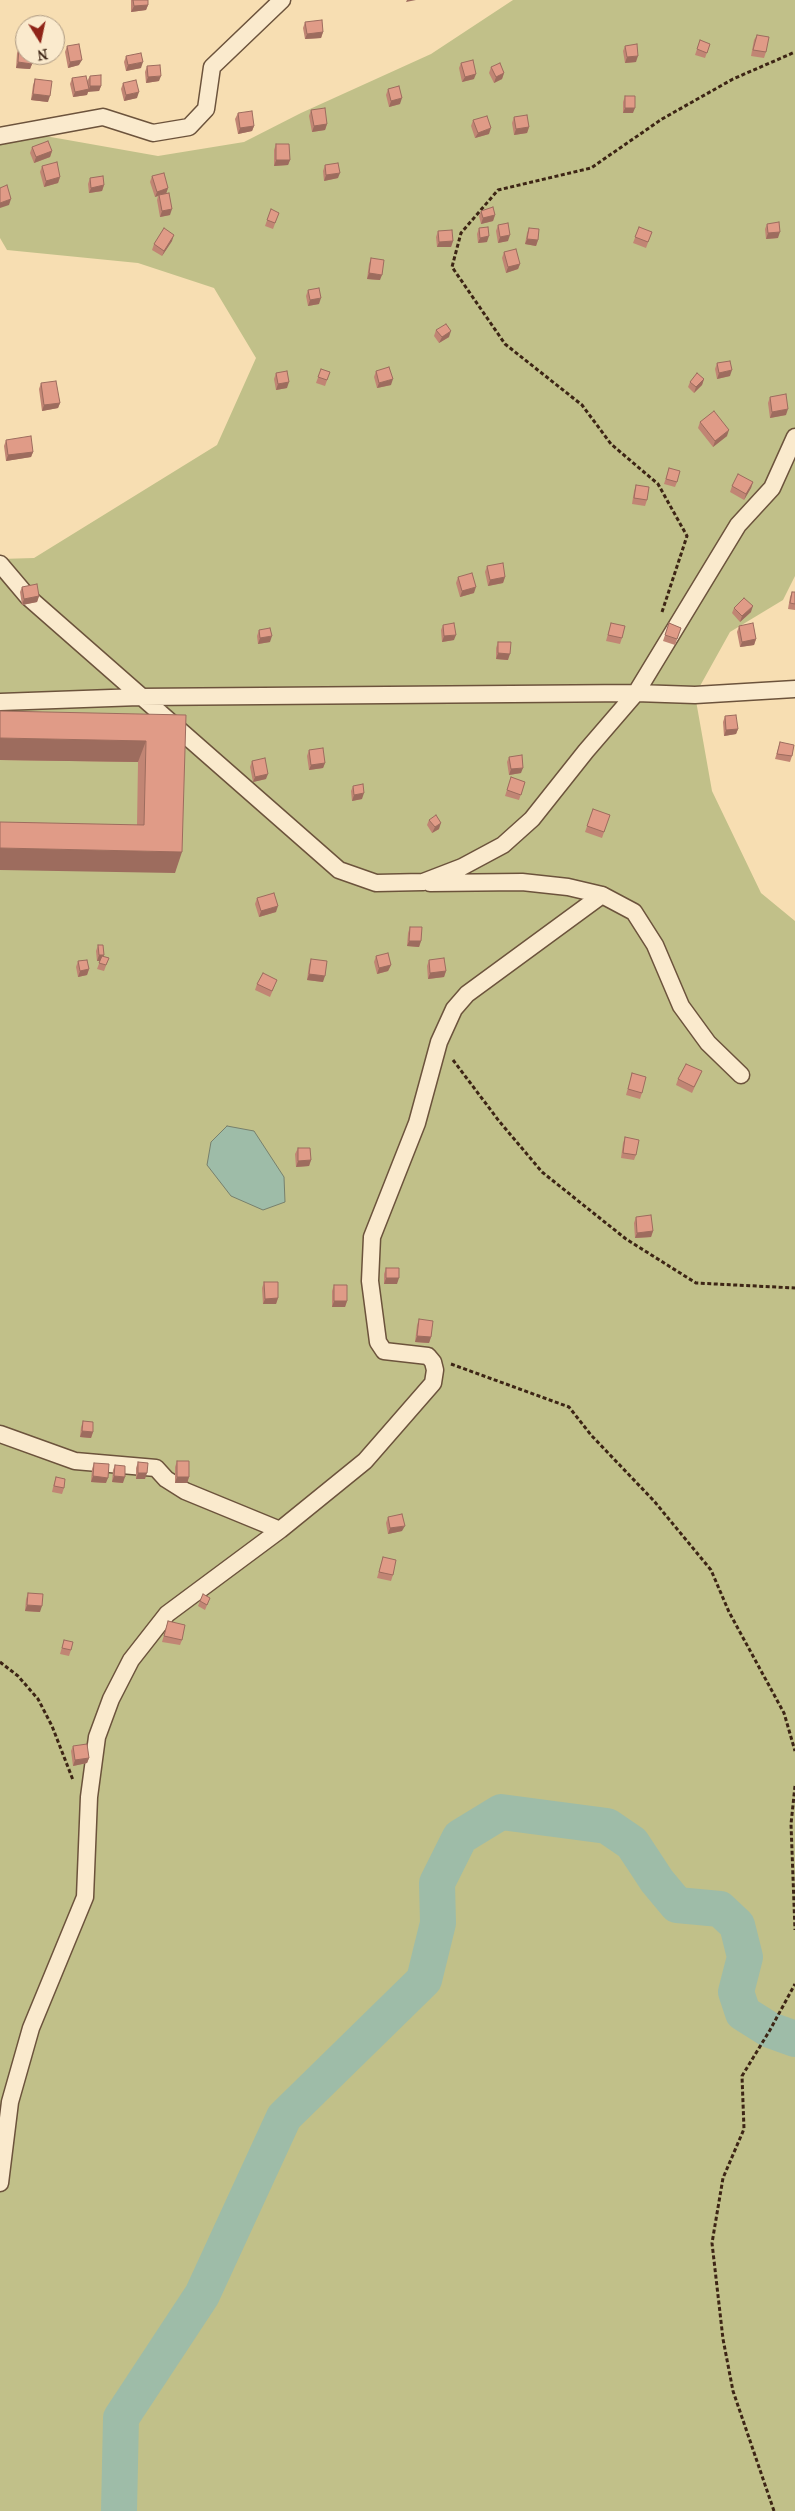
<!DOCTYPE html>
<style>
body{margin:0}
#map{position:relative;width:795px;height:2511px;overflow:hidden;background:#f7deb2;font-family:"IM FELL French Canon",serif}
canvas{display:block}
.north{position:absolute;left:15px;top:15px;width:50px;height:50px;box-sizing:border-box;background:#faeacd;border:1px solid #ae9b83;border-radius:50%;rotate:170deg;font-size:14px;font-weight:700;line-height:20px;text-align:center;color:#3d2515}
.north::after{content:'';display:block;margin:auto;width:18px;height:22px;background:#8f2418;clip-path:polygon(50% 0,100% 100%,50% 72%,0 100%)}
</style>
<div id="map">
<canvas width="795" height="2511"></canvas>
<div class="north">N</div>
</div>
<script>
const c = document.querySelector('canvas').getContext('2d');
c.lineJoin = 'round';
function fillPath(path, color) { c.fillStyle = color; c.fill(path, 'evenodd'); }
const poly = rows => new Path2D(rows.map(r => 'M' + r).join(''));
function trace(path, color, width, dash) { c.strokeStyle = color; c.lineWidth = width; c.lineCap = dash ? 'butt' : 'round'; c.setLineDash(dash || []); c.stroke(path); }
const green = poly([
 [513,0,795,0,795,576,783,600,730,632,695,695,712,791,761,893,795,921,795,2511,0,2511,0,559,34,558,217,445,256,358,214,288,138,263,7,250,0,238,0,128,158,156,244,142,301,113,431,54]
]);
const water = poly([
 [227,1126,254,1131,284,1177,285,1202,263,1210,231,1196,207,1165,211,1142,227,1126]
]);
const river = poly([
 [119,2511,121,2418,202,2295,284,2117,424,1980,438,1923,437,1883,460,1837,501,1812,607,1826,632,1843,657,1881,677,1905,720,1909,737,1925,745,1957,736,1992,743,2013,770,2030,795,2039]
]);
const path = poly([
 [662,612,687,536,658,484,611,444,582,405,505,344,452,267,461,233,498,190,591,168,662,119,733,79,795,52],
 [453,1060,499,1121,542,1172,626,1239,696,1283,795,1288],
 [451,1364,569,1407,591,1435,654,1501,711,1570,729,1612,784,1713,795,1751],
 [0,1662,18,1676,38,1699,52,1726,73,1780],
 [795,1786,791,1824,795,1930],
 [774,2511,733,2391,723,2339,712,2243,723,2178,744,2129,742,2076,770,2030,795,1984]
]);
const street = poly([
 [0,136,103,117,153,133,189,127,206,109,212,67,282,0],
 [0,564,28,597,339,870,376,883,423,882,462,867,503,845,532,819,586,751,636,693,738,525,772,488,795,437],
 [0,702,139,697,636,693,695,695,795,689],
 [430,883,522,882,568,887,602,895,634,912,655,945,681,1006,708,1043,741,1075],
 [0,1434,75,1461,156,1468,166,1479,185,1491,280,1530],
 [0,2183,10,2102,31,2028,85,1897,89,1797,97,1737,111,1699,131,1660,167,1614,280,1530,365,1461,433,1383,435,1370,433,1362,428,1356,384,1351,378,1342,370,1281,372,1237,417,1123,439,1042,454,1009,467,994,602,895]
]);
const wall = poly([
 [131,0,148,0,148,5,146,10,131,12],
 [305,22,323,32,321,38,305,39,303,28],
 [757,35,766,52,764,58,751,56,754,40],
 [700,40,710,44,705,58,695,55],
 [67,46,79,65,68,68,65,52],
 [625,46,636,62,625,63,623,51],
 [19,47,32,64,30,69,16,68,17,53],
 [126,56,141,68,126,71,124,62],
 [461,63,474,79,462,82,459,68],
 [147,66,159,81,146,83,145,72],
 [491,67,504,73,502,79,494,83,489,73],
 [90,76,101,86,99,91,88,91,87,95,73,97,70,84,72,78,87,81],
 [35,79,48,102,31,100,33,85],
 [123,83,137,98,124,101,121,89],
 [388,89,400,104,389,107,386,95],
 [625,96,633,113,623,113,623,102],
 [311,110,327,124,325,130,312,132,309,116],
 [238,113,254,126,252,131,238,134,235,119],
 [514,117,529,127,527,133,514,135,512,123],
 [473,120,489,134,475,138,471,126],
 [276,144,290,160,288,165,274,166,274,150],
 [32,147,52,151,50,157,34,163,30,153],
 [325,165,338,178,324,181,323,171],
 [42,166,60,177,58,183,44,187,40,172],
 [152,176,168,188,166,193,170,215,160,217,157,200,158,196,155,197,150,182],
 [90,178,104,185,102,191,89,193,88,184],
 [271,209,279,213,273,229,265,226],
 [481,211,495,215,493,221,481,224,479,216],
 [767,224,778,238,766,239,765,229],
 [498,225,508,241,498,243,496,231],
 [639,227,652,232,646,248,633,243],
 [479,228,487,242,478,243,477,234],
 [529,228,538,240,536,246,525,244,527,233],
 [438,231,453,241,451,247,437,247,436,237],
 [172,241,162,256,152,250,154,244],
 [504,252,520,264,518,269,506,273,502,258],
 [371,258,380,280,367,279,369,264],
 [308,290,319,304,308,306,306,296],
 [436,330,449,337,439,343,434,336],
 [717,363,730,376,717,379,715,369],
 [321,369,330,372,325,386,316,383],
 [376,371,391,385,377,388,374,377],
 [276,373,287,388,276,390,274,379],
 [704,379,702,385,694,393,688,387,690,382],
 [41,383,60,403,58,408,42,411,39,389],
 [770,397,786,415,770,418,768,403],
 [700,422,727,436,713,447,698,428],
 [6,440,33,452,31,457,6,461,4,446],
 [669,468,677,482,675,487,664,484],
 [753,482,751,488,744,500,730,492,732,486],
 [636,485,647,500,645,506,632,504,634,491],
 [487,566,505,577,503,583,488,586,485,572],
 [458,577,474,593,460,597,456,583],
 [22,587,39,596,37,602,22,605,20,592],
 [792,592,795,592,795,610,788,609,790,597],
 [734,608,751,612,740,622,732,613],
 [611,623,622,638,620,644,606,641],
 [669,623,681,628,675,645,663,641],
 [443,625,454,640,442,642,441,630],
 [739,626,756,639,754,645,740,647,737,632],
 [259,630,270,642,258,644,257,636],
 [498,642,508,660,496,659,496,648],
 [186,715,175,873,137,825,138,762,0,760],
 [725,716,738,729,736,734,724,736,723,722],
 [780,742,792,756,790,762,775,759],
 [309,750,325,763,323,768,309,770,307,756],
 [509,757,521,773,509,775,507,762],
 [252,761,266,779,253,782,250,767],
 [511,777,525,782,519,800,505,796],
 [353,786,362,799,352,801,351,791],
 [593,809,610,815,602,838,585,832],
 [429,820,439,829,432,833,427,825],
 [257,898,276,912,259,917,255,904],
 [410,927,421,941,419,947,407,946,408,933],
 [98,945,103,956,109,958,104,971,97,969,100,961,97,961,96,951],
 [376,956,391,965,388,971,377,974,374,962],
 [311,959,323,982,307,980,309,965],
 [429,960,446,971,444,977,428,979,427,966],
 [78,961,89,969,87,975,78,977,76,967],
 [257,984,275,985,270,997,255,990],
 [702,1071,692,1093,676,1085,678,1079],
 [632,1073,642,1093,640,1099,626,1095],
 [625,1137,636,1155,634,1160,621,1158,623,1143],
 [298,1148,311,1160,309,1166,296,1167,295,1154],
 [636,1217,653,1231,651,1237,635,1238,634,1223],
 [386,1268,397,1284,384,1284,384,1274],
 [264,1282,278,1298,276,1304,263,1304,262,1288],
 [334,1285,347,1301,345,1307,332,1307,332,1291],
 [419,1319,431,1337,429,1343,415,1342,417,1325],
 [83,1421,93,1432,91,1438,80,1437,81,1427],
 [177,1461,189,1477,187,1483,175,1483,175,1467],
 [138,1462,145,1479,136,1479,136,1468],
 [94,1463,106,1483,91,1482,92,1469],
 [115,1465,123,1483,112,1482,113,1470],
 [56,1477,64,1488,62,1494,52,1492,54,1483],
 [388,1517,402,1531,388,1534,386,1523],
 [383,1557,393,1575,391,1581,377,1578],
 [28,1593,40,1612,25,1611,26,1599],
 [210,1598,205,1610,198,1606,200,1601],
 [168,1621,182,1640,180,1645,162,1642],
 [64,1640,71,1650,69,1656,60,1654],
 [73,1746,89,1758,87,1763,73,1766,71,1751]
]);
const shadedWall = poly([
 [407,0,416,0,406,2],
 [148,5,146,10,131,12,134,6],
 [323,32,321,38,305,39,307,34],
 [638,56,636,62,625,63,627,57],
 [82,60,79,65,68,68,70,62],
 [18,62,32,64,30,69,16,68],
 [143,62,141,68,126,71,128,65],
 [504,73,502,79,494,83,496,77],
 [476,74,474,79,462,82,465,77],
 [161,76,159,81,146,83,148,77],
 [90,86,101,86,99,91,88,92],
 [89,89,87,95,73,97,75,92],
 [139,92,137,98,124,101,126,95],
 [33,94,50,96,48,102,31,100],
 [402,98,400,104,389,107,391,101],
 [625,108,635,108,633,113,623,113],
 [327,124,325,130,312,132,314,126],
 [254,126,252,131,238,134,240,128],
 [529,127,527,133,514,135,516,129],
 [491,128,489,134,475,138,478,133],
 [52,151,50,157,34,163,36,157],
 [276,160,290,160,288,165,274,166],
 [340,173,338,178,324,181,326,175],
 [60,177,58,183,44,187,46,181],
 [104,185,102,191,89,193,91,188],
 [168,188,166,194,159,195,158,196,155,197,157,192],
 [11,199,9,205,0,208,0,203],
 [172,209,170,215,160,217,162,211],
 [495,215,493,221,481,224,483,218],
 [780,232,778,238,766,239,768,233],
 [174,235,172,241,162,256,164,251],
 [510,235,508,241,498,243,500,237],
 [489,236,487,242,478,243,480,238],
 [527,239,538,240,536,246,525,244],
 [453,241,451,247,437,247,439,242],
 [520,264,518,269,506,273,508,267],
 [369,273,382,275,380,280,367,279],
 [321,298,319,304,308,306,310,300],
 [451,331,449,337,439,343,442,337],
 [732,370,730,376,717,379,719,373],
 [393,379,391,385,377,388,379,383],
 [704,379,702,385,694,393,696,387],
 [289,382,287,388,276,390,278,384],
 [60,403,58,408,42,411,44,405],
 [788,409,786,415,770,418,772,412],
 [729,430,727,436,713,447,715,441],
 [33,452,31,457,6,461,8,455],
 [753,482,751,488,744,500,746,494],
 [505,577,503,583,488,586,490,580],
 [476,587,474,593,460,597,462,591],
 [39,596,37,602,22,605,24,599],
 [753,606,751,612,740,622,742,616],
 [456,635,454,640,442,642,444,636],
 [272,636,270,642,258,644,260,638],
 [756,639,754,645,740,647,742,642],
 [498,653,510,654,508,660,496,659],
 [738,729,736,734,724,736,726,730],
 [0,738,146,741,138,762,0,760],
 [325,763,323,768,309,770,311,765],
 [523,768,521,773,509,775,511,769],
 [268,774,266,779,253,782,255,777],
 [364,793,362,799,352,801,354,795],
 [441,823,439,829,432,833,435,827],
 [0,848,182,852,175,873,0,870],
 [278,906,276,912,259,917,261,911],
 [409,941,421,941,419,947,407,946],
 [99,955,104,955,102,961,97,961],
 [391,965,388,971,377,974,379,968],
 [89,969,87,975,78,977,80,971],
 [446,971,444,977,428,979,430,973],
 [309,974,325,976,323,982,307,980],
 [311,1160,309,1166,296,1167,298,1161],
 [653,1231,651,1237,635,1238,637,1233],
 [386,1278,399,1278,397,1284,384,1284],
 [278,1298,276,1304,263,1304,265,1299],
 [334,1301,347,1301,345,1307,332,1307],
 [417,1336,431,1337,429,1343,415,1342],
 [82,1431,93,1432,91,1438,80,1437],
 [138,1473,147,1473,145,1479,136,1479],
 [93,1476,108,1478,106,1483,91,1482],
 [114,1476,125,1477,123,1483,112,1482],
 [177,1477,189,1477,187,1483,175,1483],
 [405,1526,402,1531,388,1534,390,1528],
 [27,1605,42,1606,40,1612,25,1611],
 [89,1758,87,1763,73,1766,75,1760]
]);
const building = poly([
 [133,0,148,0,148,5,134,6,133,0],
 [322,20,323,32,307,34,305,22,322,20],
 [757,35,769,37,766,52,753,50,757,35],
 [700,40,710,44,707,53,697,49,700,40],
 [79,44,82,60,70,62,67,46,79,44],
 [637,44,638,56,627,57,625,46,637,44],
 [19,47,25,48,25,55,33,55,32,64,18,62,19,47],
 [141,53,143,62,128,65,126,56,141,53],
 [473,60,476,74,465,77,461,63,473,60],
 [500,63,504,73,496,77,491,67,500,63],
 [160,65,161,76,148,77,147,66,160,65],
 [101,75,101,86,90,86,90,76,101,75],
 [86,76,89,89,75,92,72,78,86,76],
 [35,79,52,81,50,96,33,94,35,79],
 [136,80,139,92,126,95,123,83,136,80],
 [399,86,402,98,391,101,388,89,399,86],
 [625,96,635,96,635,108,625,108,625,96],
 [325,108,327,124,314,126,311,110,325,108],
 [252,111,254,126,240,128,238,113,252,111],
 [527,115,529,127,516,129,514,117,527,115],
 [487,116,491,128,478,133,473,120,487,116],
 [48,141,52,151,36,157,32,147,48,141],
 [276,144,289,144,290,160,276,160,276,144],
 [57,162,60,177,46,181,42,166,57,162],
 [338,163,340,173,326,175,325,165,338,163],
 [164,173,168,188,157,192,152,176,164,173],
 [103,176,104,185,91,188,90,178,103,176],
 [7,185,11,199,0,203,0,188,7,185],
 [169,193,172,209,162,211,159,195,169,193],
 [493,207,495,215,483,218,481,211,493,207],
 [271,209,279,213,275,223,267,220,271,209],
 [779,222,780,232,768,233,767,224,779,222],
 [508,223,510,235,500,237,498,225,508,223],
 [488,227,489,236,480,238,479,228,488,227],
 [639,227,652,232,648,242,635,237,639,227],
 [164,228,174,235,164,251,154,244,164,228],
 [529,228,539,229,538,240,527,239,529,228],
 [452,230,453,241,439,242,438,231,452,230],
 [516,249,520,264,508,267,504,252,516,249],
 [371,258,384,260,382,275,369,273,371,258],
 [319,288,321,298,310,300,308,290,319,288],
 [446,324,451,331,442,337,436,330,446,324],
 [730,361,732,370,719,373,717,363,730,361],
 [389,367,393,379,379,383,376,371,389,367],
 [321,369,330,372,327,380,318,377,321,369],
 [287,371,289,382,278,384,276,373,287,371],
 [697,373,704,379,696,387,690,382,697,373],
 [56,381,60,403,44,405,41,383,56,381],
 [786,394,788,409,772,412,770,397,786,394],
 [714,411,729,430,715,441,700,422,714,411],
 [31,436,33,452,8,455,6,440,31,436],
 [669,468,680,471,677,482,666,479,669,468],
 [738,474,753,482,746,494,732,486,738,474],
 [636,485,649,487,647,500,634,498,636,485],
 [503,563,505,577,490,580,487,566,503,563],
 [472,573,476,587,462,591,458,577,472,573],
 [37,584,39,596,24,599,22,587,37,584],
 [792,592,795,592,795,604,790,603,792,592],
 [744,598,753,606,742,616,734,608,744,598],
 [454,623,456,635,444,636,443,625,454,623],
 [611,623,625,626,622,638,608,635,611,623],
 [669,623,681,628,677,639,665,635,669,623],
 [753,623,756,639,742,642,739,626,753,623],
 [270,628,272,636,260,638,259,630,270,628],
 [498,642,511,642,510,654,498,653,498,642],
 [0,711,186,715,182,852,0,848,0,822,144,825,146,741,0,738,0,711],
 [736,715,738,729,726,730,725,716,736,715],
 [780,742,794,745,792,756,777,754,780,742],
 [323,748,325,763,311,765,309,750,323,748],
 [522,755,523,768,511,769,509,757,522,755],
 [265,758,268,774,255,777,252,761,265,758],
 [511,777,525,782,521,795,507,790,511,777],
 [363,784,364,793,354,795,353,786,363,784],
 [593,809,610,815,604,832,587,826,593,809],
 [436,815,441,823,435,827,429,820,436,815],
 [274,893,278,906,261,911,257,898,274,893],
 [410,927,422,927,421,941,409,941,410,927],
 [98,945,103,945,104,955,99,955,98,945],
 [388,953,391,965,379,968,376,956,388,953],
 [102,956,109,958,106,965,99,963,102,956],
 [444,958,446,971,430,973,429,960,444,958],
 [311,959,327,961,325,976,309,974,311,959],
 [87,960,89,969,80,971,78,961,87,960],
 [263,973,277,980,272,991,257,984,263,973],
 [686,1064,702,1071,694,1087,678,1079,686,1064],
 [632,1073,646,1077,642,1093,628,1089,632,1073],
 [625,1137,639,1140,636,1155,623,1153,625,1137],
 [298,1148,310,1148,311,1160,298,1161,298,1148],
 [651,1215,653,1231,637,1233,636,1217,651,1215],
 [386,1268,399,1268,399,1278,386,1278,386,1268],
 [264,1282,278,1282,278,1298,265,1299,264,1282],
 [334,1285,347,1285,347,1301,334,1301,334,1285],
 [419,1319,433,1321,431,1337,417,1336,419,1319],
 [83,1421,93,1422,93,1432,82,1431,83,1421],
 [177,1461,189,1461,189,1477,177,1477,177,1461],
 [138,1462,148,1463,147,1473,138,1473,138,1462],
 [94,1463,109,1464,108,1478,93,1476,94,1463],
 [115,1465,125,1466,125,1477,114,1476,115,1465],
 [56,1477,65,1479,64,1488,54,1486,56,1477],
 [402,1514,405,1526,390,1528,388,1517,402,1514],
 [383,1557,396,1560,393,1575,379,1572,383,1557],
 [28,1593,43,1594,42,1606,27,1605,28,1593],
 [203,1594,210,1598,207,1605,200,1601,203,1594],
 [168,1621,185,1625,182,1640,164,1636,168,1621],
 [64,1640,73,1642,71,1650,62,1648,64,1640],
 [87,1744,89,1758,75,1760,73,1746,87,1744]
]);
fillPath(green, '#c1c089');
fillPath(water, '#9ebca8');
trace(water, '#77806d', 1);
trace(river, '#9ebca8', 36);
trace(street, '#6c533c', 19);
trace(path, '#3d2515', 3, [4, 2.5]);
trace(street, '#faeacd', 16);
fillPath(wall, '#c18574');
fillPath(shadedWall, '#9d6c5e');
fillPath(building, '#e09b87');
trace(building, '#9d6c5e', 1);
</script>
